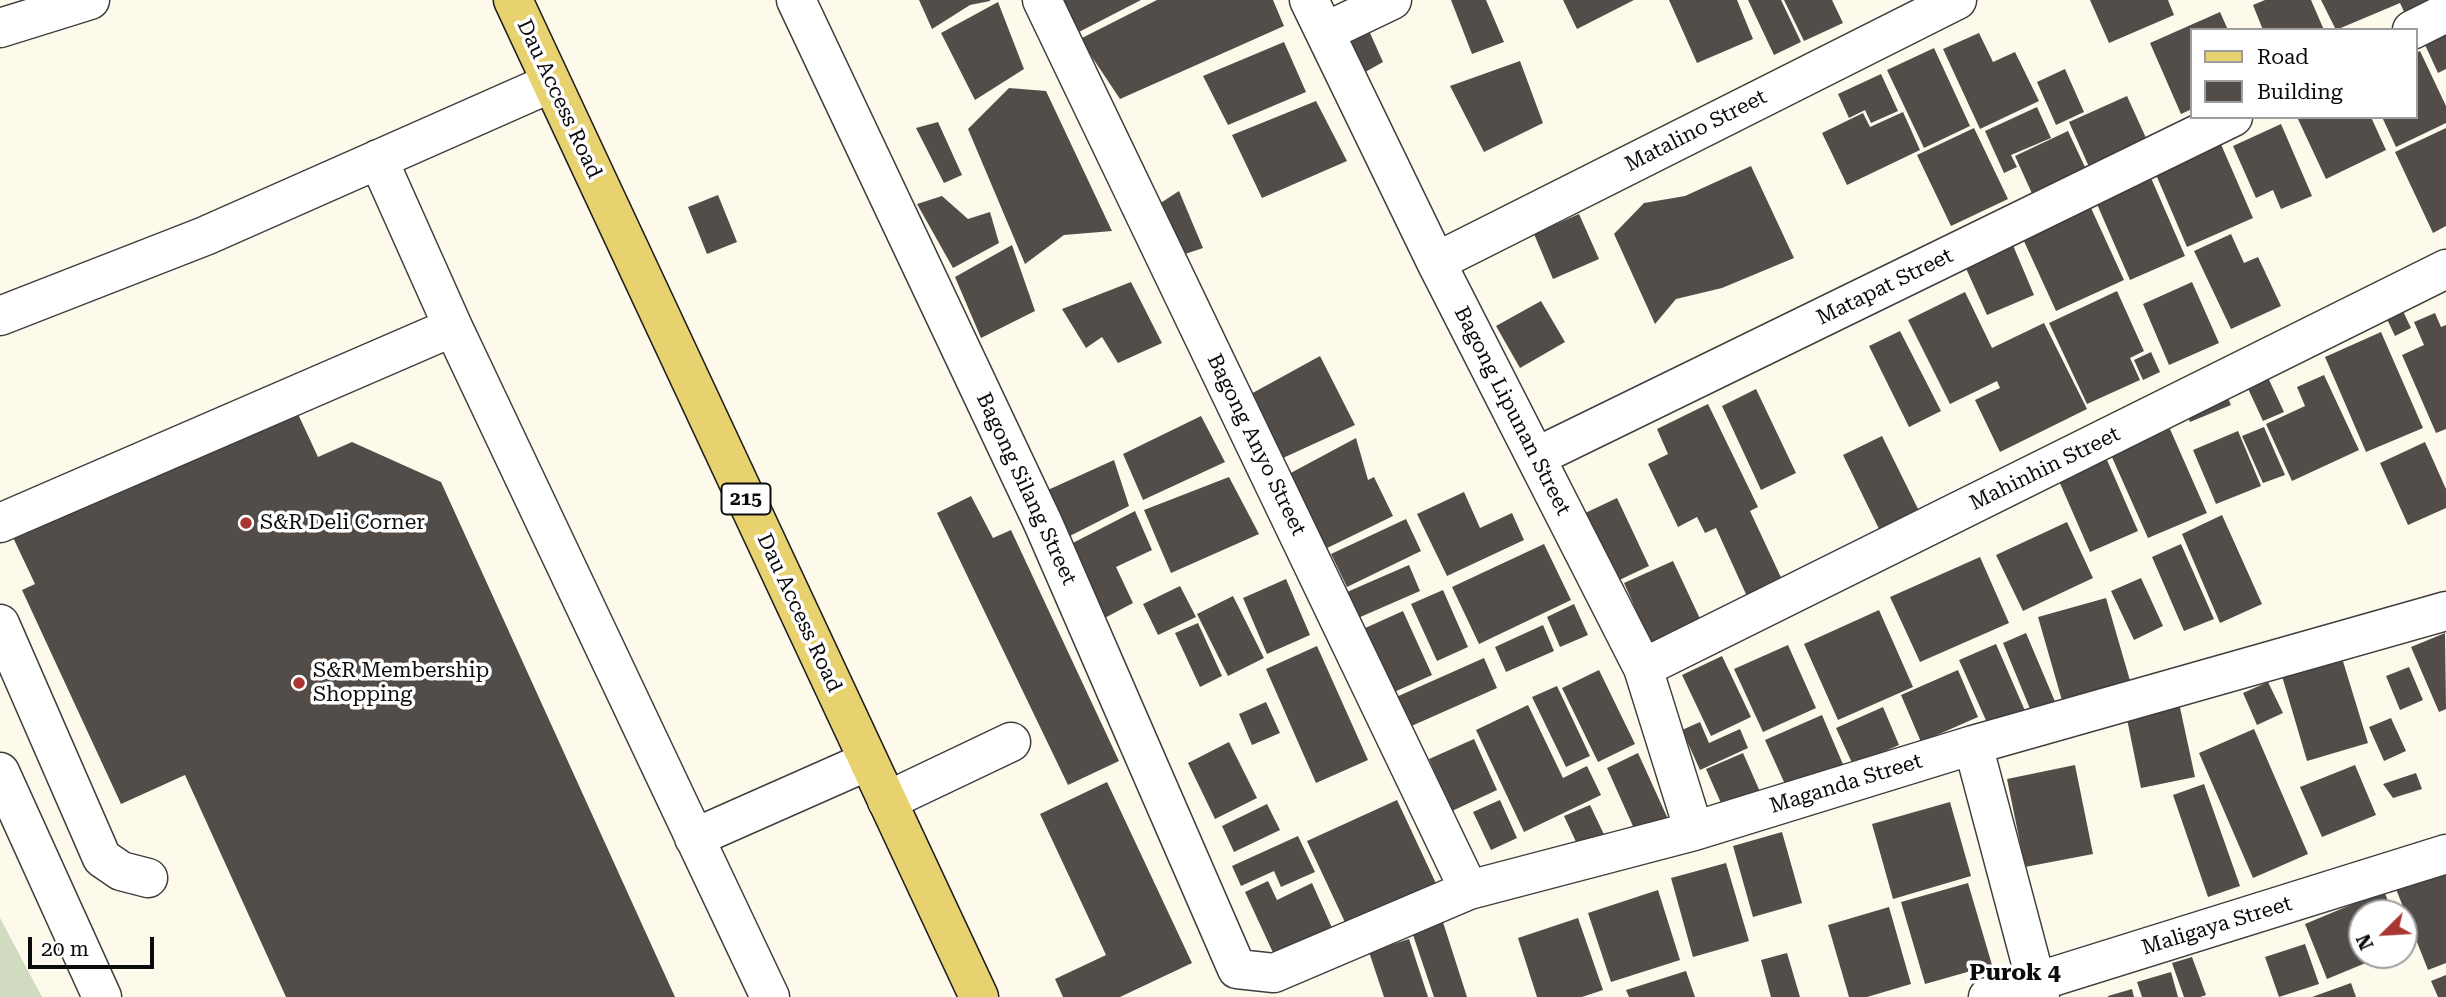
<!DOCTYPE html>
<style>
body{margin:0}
#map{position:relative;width:2446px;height:997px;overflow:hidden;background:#fdfaec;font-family:"Roboto Serif",serif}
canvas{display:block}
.legend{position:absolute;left:2190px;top:28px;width:228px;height:91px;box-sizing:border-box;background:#fff;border:2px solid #9d9d9d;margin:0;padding:9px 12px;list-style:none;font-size:21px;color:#0b0b0b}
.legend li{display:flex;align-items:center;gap:14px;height:35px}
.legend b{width:35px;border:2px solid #9d9d9d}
.north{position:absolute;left:2348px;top:899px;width:70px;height:70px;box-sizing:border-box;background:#fff;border:2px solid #9d9d9d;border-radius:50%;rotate:246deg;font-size:19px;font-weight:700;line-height:28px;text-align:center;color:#0b0b0b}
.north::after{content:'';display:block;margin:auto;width:24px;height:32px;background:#aa3634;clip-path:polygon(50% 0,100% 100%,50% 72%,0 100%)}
.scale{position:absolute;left:28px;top:937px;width:126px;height:32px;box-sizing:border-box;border:4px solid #0b0b0b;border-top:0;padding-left:9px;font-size:21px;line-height:24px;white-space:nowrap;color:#0b0b0b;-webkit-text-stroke:5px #fff;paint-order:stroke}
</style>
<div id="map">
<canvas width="2446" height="997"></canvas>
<ul class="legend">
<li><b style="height:9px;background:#e8d270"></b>Road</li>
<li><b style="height:19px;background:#524d49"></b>Building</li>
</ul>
<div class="north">N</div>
<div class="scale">20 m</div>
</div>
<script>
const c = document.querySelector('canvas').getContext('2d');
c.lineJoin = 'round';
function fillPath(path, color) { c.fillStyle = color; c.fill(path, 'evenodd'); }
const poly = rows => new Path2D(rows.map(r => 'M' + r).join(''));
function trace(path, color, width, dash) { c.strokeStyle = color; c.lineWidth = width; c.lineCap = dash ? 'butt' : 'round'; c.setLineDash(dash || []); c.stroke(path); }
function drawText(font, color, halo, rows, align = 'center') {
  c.font = font + ' "Roboto Serif",serif'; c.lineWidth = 7; c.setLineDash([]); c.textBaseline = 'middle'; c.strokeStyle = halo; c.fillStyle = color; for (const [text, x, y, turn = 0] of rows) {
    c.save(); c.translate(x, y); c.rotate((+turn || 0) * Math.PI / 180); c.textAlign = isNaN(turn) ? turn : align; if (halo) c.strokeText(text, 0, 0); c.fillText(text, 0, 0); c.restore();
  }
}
const cemetery = poly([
 [0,918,42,997,0,997]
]);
const building = poly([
 [919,0,990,0,990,1,970,5,932,29],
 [1059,0,1141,0,1077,33],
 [1157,0,1273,0,1284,26,1120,99,1080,39],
 [1451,0,1486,0,1504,42,1472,54],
 [1563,0,1634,0,1577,29],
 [1669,0,1737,0,1753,39,1697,63],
 [1748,0,1781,0,1801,42,1774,55],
 [1784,0,1832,0,1843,23,1804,41],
 [2090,0,2168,0,2174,15,2109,43],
 [2265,0,2311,0,2324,30,2263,30,2253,5],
 [2321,0,2446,0,2407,18,2400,3,2336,30],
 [998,2,1024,69,975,100,941,33],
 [2220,12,2228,30,2192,30,2192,109,2181,114,2150,43],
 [2446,22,2446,69,2438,73,2420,34],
 [1366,24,1383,62,1360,75,1338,39],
 [1979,33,1993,62,2015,52,2039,101,1980,129,1943,49],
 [1284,42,1306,92,1228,125,1203,76],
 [1934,48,1970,126,1924,148,1887,70],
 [2420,51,2446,106,2446,123,2396,147,2382,117,2416,117,2416,53],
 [1520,61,1543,123,1484,152,1450,86],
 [2065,69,2084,112,2056,125,2037,82],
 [1881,74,1898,111,1871,123,1865,110,1849,118,1838,94],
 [1009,88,1046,91,1112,231,1064,235,1025,264,968,129],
 [2127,96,2151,149,2093,176,2069,122],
 [1316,101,1347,161,1262,198,1232,135],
 [2037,107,2051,138,2011,155,2017,167,2004,173,1985,131],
 [1903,112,1920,150,1847,185,1822,133,1863,113,1870,127],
 [2297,117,2371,117,2386,150,2326,179],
 [938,122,962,175,944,183,916,128],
 [2281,124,2312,196,2281,209,2273,190,2256,198,2233,146],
 [1974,128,2008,199,1951,226,1917,155],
 [2446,128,2446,226,2433,233,2395,152],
 [2068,131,2093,184,2039,209,2015,156],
 [2220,142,2253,218,2187,247,2154,170],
 [1751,166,1794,258,1722,288,1676,299,1655,324,1614,234,1644,203,1685,196],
 [2148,171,2185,256,2130,280,2093,195],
 [1179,191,1203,248,1182,255,1156,206],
 [718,195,737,242,707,254,688,207],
 [942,196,968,219,990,212,999,243,953,268,917,204],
 [2091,208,2124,280,2056,311,2023,239],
 [1579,214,1599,259,1553,279,1534,234],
 [2231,234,2244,263,2258,257,2281,306,2231,329,2194,251],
 [2012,243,2034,295,1987,315,1964,264],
 [1012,245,1035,311,981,338,955,277],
 [1131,282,1162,343,1118,363,1102,337,1086,348,1062,309],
 [2192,282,2219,343,2169,365,2143,304],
 [2117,291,2144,351,2130,358,2140,380,2087,404,2049,323],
 [1965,292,1992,348,2044,323,2087,409,2000,452,1975,400,2000,388,1997,381,1950,404,1908,320],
 [1541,301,1565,342,1520,368,1496,326],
 [2401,307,2411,328,2395,336,2385,315],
 [2435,313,2441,327,2446,325,2446,429,2436,433,2402,355,2424,345,2414,322],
 [1900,331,1941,411,1909,427,1869,346],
 [2381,332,2423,428,2366,452,2325,357],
 [2151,352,2160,372,2143,380,2134,360],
 [1320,356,1355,425,1283,458,1249,395],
 [2265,371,2284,412,2263,421,2244,380],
 [2324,375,2359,450,2292,481,2266,424,2305,406,2297,387],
 [2222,385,2231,405,2190,422,2182,402],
 [1756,389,1796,473,1761,490,1722,406],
 [291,399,318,457,352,442,441,482,675,997,286,997,185,775,121,804,22,590,35,584,9,529],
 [1708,404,1758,507,1750,511,1785,586,1750,603,1716,528,1705,533,1697,517,1678,527,1648,464,1668,454,1657,429],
 [1201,416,1225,462,1143,500,1123,454],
 [2264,427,2285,475,2263,483,2242,436],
 [2170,429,2207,513,2148,538,2111,455],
 [2238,431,2261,486,2216,504,2193,450],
 [1882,436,1920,513,1881,533,1843,455],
 [1356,438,1368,480,1374,477,1393,516,1325,549,1287,475],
 [2425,442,2446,489,2446,508,2408,525,2380,463],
 [1114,460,1129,506,1062,540,1039,494],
 [2107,460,2138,531,2090,552,2059,481],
 [1229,477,1259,534,1171,573,1144,510],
 [1464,492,1480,528,1512,513,1524,540,1447,576,1417,514],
 [971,496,993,538,1011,530,1119,761,1068,785,937,513],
 [1617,498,1649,566,1613,583,1581,515],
 [1135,511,1152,550,1116,567,1133,603,1099,621,1065,547],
 [2222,515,2262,604,2220,623,2182,534],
 [1406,519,1421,551,1347,587,1331,554],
 [2067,522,2093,578,2023,611,1996,555],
 [1544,544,1571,600,1479,644,1452,587],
 [2181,544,2214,619,2184,631,2152,557],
 [1980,557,2009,623,1920,662,1890,597],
 [1673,561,1703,625,1653,648,1624,583],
 [1409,565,1420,591,1358,618,1347,592],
 [2141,578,2163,626,2134,640,2111,591],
 [1286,579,1310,635,1267,654,1243,598],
 [1180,586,1196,617,1158,635,1143,604],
 [1443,590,1468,647,1437,661,1411,604],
 [1233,596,1264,658,1228,676,1197,614],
 [2106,598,2131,684,2063,704,2038,617],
 [1574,604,1588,635,1560,647,1547,617],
 [1879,610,1913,687,1838,720,1804,644],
 [1403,611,1432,675,1392,693,1363,629],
 [1198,623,1222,676,1200,687,1175,633],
 [1543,625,1554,651,1506,672,1495,647],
 [2026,633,2059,711,2035,721,2003,643],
 [2445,633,2446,709,2439,712,2411,647],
 [1996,644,2029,720,1993,736,1959,660],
 [1788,645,1816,708,1763,732,1734,669],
 [1317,646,1368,760,1316,783,1266,669],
 [1722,656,1751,717,1711,736,1682,675],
 [1484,658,1497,688,1407,728,1394,698],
 [2342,658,2368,743,2307,761,2282,676],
 [2409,667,2423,700,2400,710,2386,676],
 [1599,670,1635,744,1598,762,1562,688],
 [1958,670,1978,717,1921,742,1901,695],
 [2268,682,2283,713,2257,725,2243,693],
 [1557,686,1590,756,1566,767,1532,697],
 [1266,702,1280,733,1252,745,1239,714],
 [2179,703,2195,777,2141,788,2126,714],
 [1528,705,1563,778,1587,766,1601,795,1524,832,1476,730],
 [1883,707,1899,745,1853,765,1836,728],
 [1822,715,1845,769,1789,793,1765,740],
 [2391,718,2406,751,2384,761,2369,727],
 [1700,722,1709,743,1740,729,1748,748,1700,770,1682,730],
 [2254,729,2308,854,2253,878,2199,753],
 [1474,739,1497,790,1452,811,1429,759],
 [1229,742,1257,798,1215,819,1188,763],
 [1638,753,1668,819,1636,833,1607,768],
 [1743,753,1765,803,1728,819,1706,769],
 [2075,765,2093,854,2025,867,2007,779],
 [2355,765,2376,815,2322,837,2300,787],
 [2416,773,2422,789,2393,798,2383,784],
 [1107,782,1192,963,1120,997,1063,997,1055,979,1106,955,1040,814],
 [2204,784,2240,886,2208,897,2173,795],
 [1397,800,1440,892,1350,933,1307,841],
 [1500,800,1517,838,1491,850,1473,812],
 [1950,802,1971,876,1893,899,1872,824],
 [1267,804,1280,830,1234,852,1222,826],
 [1590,805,1609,845,1583,857,1564,816],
 [1782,832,1802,903,1753,917,1733,846],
 [1298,836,1315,872,1281,887,1274,871,1241,886,1232,866],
 [2446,862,2446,963,2428,970,2394,884],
 [1726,863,1749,941,1693,957,1671,878],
 [1268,881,1277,900,1312,883,1333,930,1275,957,1245,892],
 [1968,883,1992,965,1925,984,1901,902],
 [1658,890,1680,960,1611,982,1588,913],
 [2384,891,2393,913,2362,913,2362,955,2385,955,2327,979,2305,924],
 [1889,907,1911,984,1867,997,1849,997,1828,925],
 [1578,918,1603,990,1582,997,1537,997,1518,938],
 [1442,919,1467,997,1434,997,1411,929],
 [1409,939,1428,997,1384,997,1369,952],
 [2305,944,2319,984,2279,997,2265,957],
 [1787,953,1800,997,1771,997,1761,960],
 [2192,957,2206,995,2200,997,2184,997,2172,963],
 [1686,971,1695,997,1629,997,1626,990],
 [2171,972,2178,997,2142,997,2137,982],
 [2446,975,2446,997,2438,997,2431,981],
 [2351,983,2356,997,2312,997],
 [2132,989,2134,997,2108,997,2108,996]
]);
const minor = poly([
 [796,0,1043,523,1237,969,1274,973,1469,890,1694,831,1973,745,2446,611],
 [1042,0,1469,890],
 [1309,0,1436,262,1643,668,1694,831],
 [0,28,90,0],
 [2412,30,2446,13],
 [1325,32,1392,0],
 [378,159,453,327,770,997],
 [1436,262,1957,0],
 [0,316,205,236,551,83],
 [1536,457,2233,117],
 [0,523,453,327],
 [0,624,102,858,121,871,148,878],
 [1643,668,2446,269],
 [1973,745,2040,997],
 [0,772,102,997],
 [887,801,1011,742],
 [694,838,868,761],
 [1988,997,2446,854]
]);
const major = poly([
 [513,0,979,997]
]);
const markers = [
 [246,523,7,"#aa3634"],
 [299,683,7,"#aa3634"]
];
const shields = [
 [746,499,49]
];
const shieldNames = [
 ["215",746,499]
];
const streetNames = [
 ["Dau Access Road",559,99,65],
 ["Matalino Street",1696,131,-27],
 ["Matapat Street",1885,287,-26],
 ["Bagong Lipunan Street",1512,411,63],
 ["Bagong Anyo Street",1256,445,64],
 ["Mahinhin Street",2045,469,-26],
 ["Bagong Silang Street",1026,489,65],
 ["Dau Access Road",799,613,65],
 ["Maganda Street",1846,784,-17],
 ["Maligaya Street",2217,926,-17]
];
const poiNames = [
 ["S&R Deli Corner",260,523],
 ["S&R Membership",313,671],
 ["Shopping",313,695]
];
const neighbourhoodNames = [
 ["Purok 4",2015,973]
];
fillPath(cemetery, '#d1dbc0');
fillPath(building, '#524d49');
trace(minor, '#3e3e3e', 41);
trace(major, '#1c1c1c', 41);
trace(minor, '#fff', 38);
trace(major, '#e8d270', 38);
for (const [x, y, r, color] of markers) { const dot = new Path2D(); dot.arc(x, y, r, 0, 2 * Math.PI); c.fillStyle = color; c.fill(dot); trace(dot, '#fff', 2.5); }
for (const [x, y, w] of shields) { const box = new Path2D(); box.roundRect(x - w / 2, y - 15.5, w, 31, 5); c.fillStyle = '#fff'; c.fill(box); trace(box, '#0b0b0b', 2); }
drawText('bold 19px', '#0b0b0b', null, shieldNames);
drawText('21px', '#0b0b0b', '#fff', streetNames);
drawText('21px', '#0b0b0b', '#fff', poiNames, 'left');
drawText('bold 23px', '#0b0b0b', '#fff', neighbourhoodNames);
</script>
